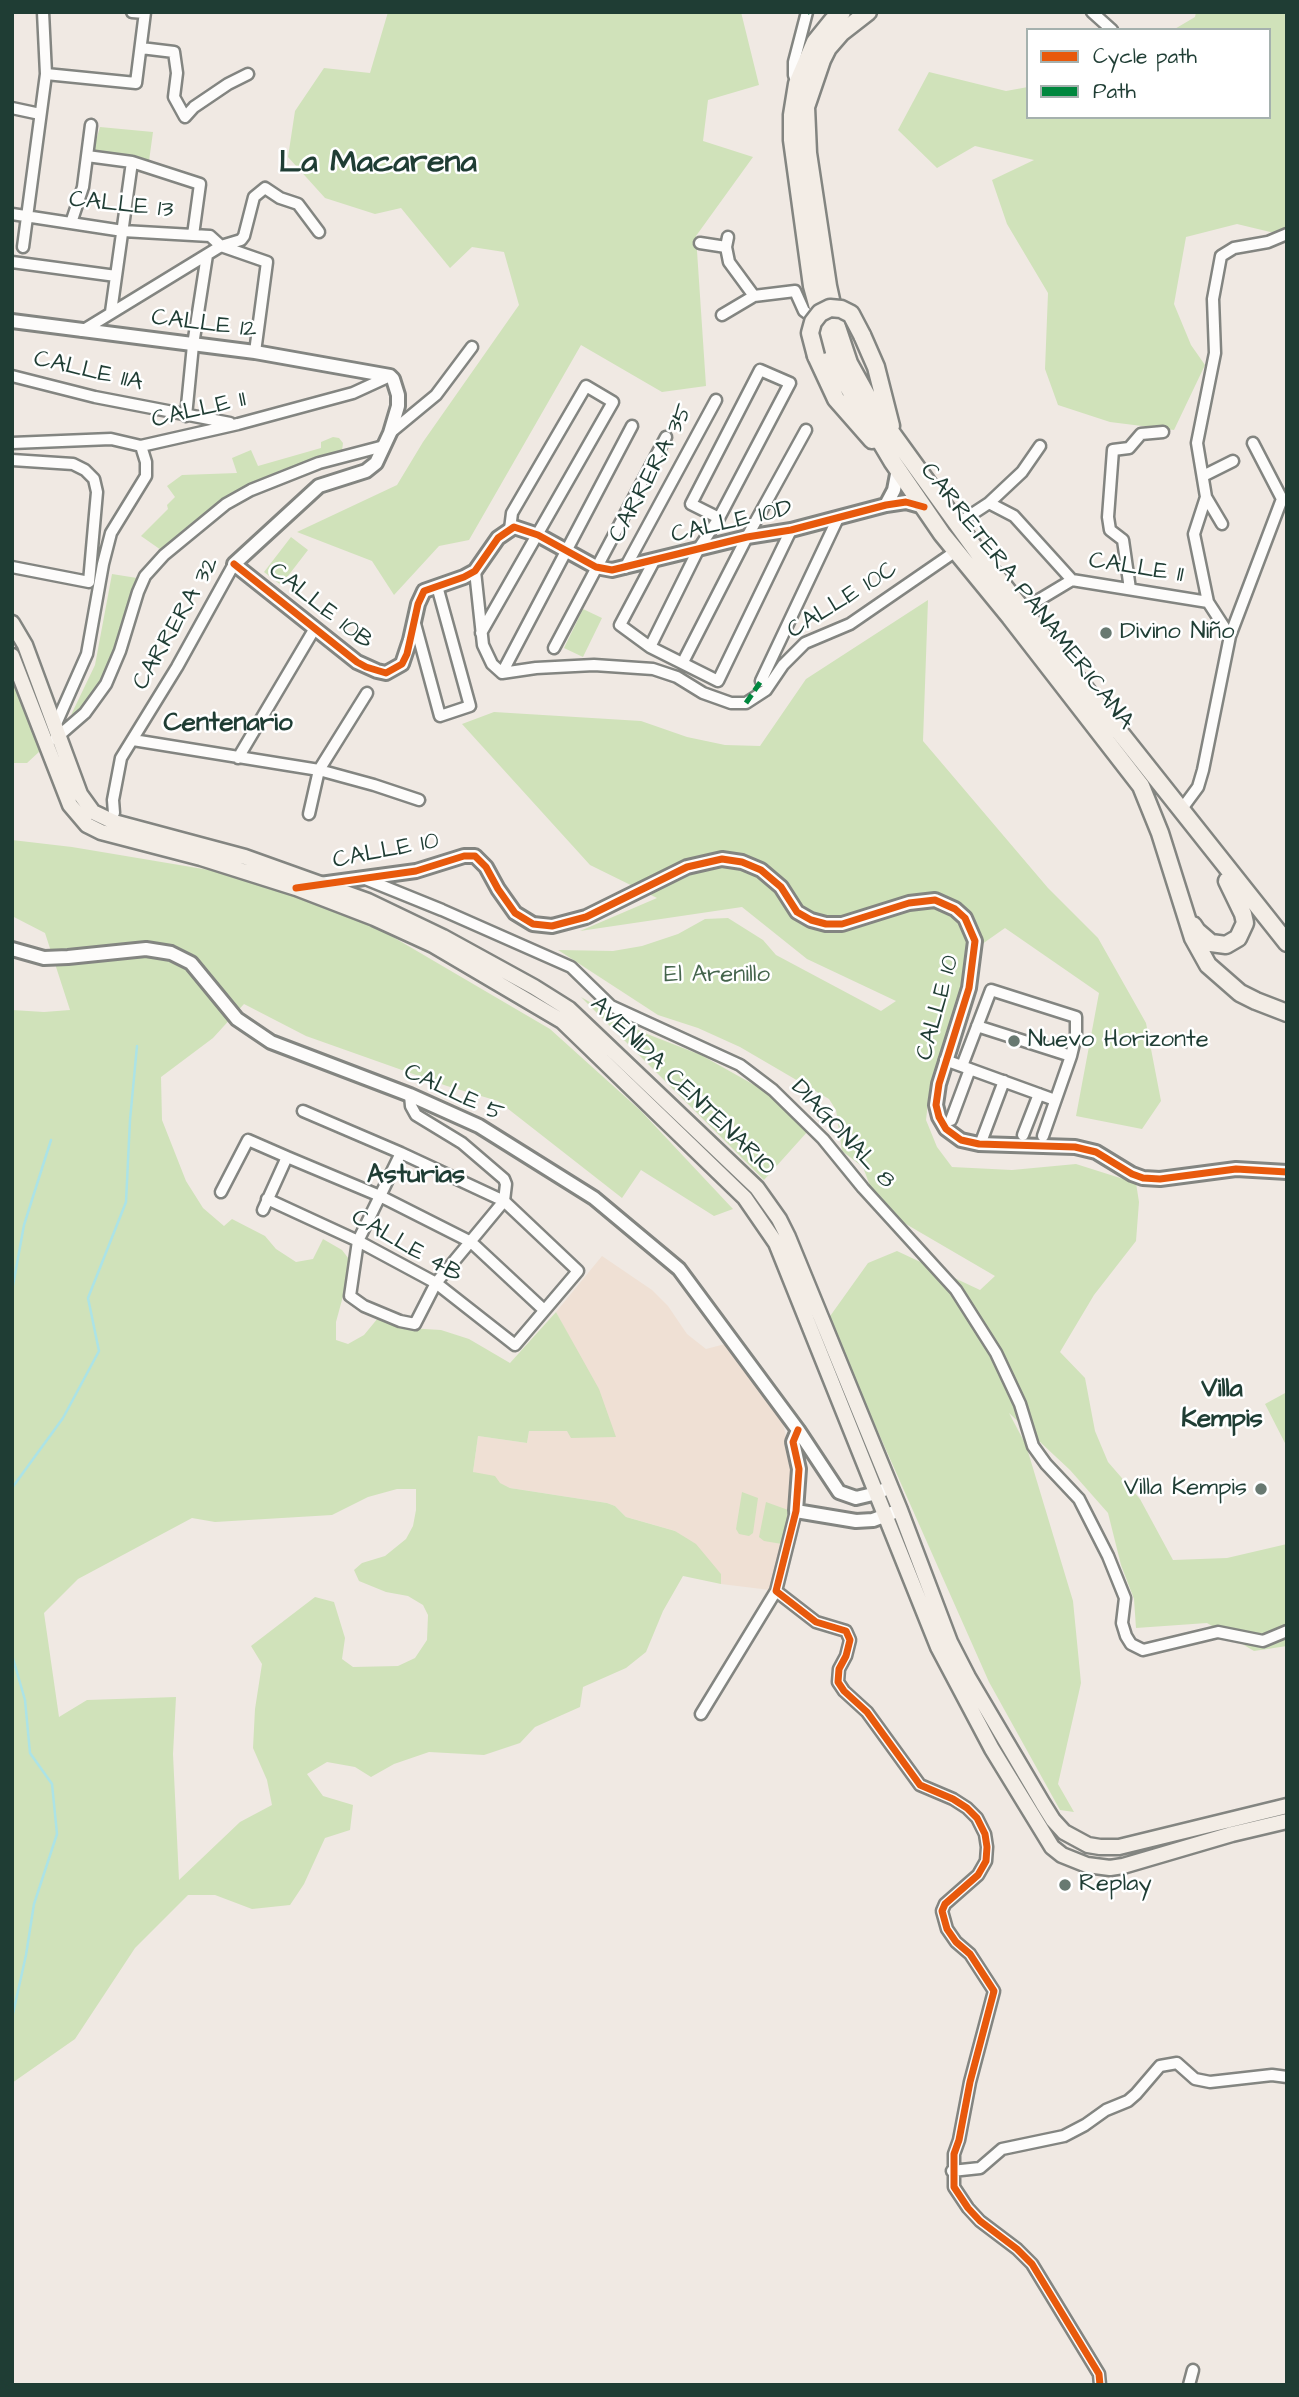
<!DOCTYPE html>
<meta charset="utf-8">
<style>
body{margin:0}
#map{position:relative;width:1299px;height:2397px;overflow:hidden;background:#f0e9e3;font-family:"Architects Daughter",sans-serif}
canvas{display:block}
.frame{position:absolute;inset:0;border:14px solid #1f3d34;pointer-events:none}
.legend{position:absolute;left:1026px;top:28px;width:245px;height:91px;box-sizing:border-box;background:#fff;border:2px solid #a5b1ae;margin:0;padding:9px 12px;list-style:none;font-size:21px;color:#1f3d34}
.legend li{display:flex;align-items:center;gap:14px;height:35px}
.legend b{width:35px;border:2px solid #a5b1ae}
</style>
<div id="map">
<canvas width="1299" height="2397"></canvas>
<div class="frame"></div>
<ul class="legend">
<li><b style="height:9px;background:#e8590c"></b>Cycle path</li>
<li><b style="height:9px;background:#00873e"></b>Path</li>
</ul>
</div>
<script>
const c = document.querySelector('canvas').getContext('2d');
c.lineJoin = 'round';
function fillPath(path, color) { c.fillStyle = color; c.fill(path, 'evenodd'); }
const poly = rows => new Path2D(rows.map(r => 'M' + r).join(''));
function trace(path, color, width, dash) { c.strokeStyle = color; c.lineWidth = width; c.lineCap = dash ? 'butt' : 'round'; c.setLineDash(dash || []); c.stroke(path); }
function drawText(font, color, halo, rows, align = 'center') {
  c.font = font + ' "Architects Daughter",sans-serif'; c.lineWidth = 5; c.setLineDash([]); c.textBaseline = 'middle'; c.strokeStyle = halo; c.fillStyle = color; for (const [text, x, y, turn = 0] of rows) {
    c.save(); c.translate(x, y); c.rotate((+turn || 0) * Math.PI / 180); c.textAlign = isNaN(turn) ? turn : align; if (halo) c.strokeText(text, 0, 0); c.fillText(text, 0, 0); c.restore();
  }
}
const built = poly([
 [602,1256,652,1290,668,1306,687,1334,706,1349,729,1343,781,1415,792,1462,794,1497,770,1590,721,1584,721,1574,675,1531,626,1517,615,1506,607,1503,510,1488,473,1472,478,1436,527,1443,529,1431,567,1431,574,1346,556,1312]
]);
const green = poly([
 [388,12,741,12,759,85,708,100,703,141,753,157,696,236,706,386,662,392,581,345,469,540,439,546,394,595,372,561,297,532,397,485,423,442,519,305,504,252,472,247,450,268,401,208,375,214,325,198,288,157,295,111,324,68,370,73],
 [1196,12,1287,12,1287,236,1237,224,1186,237,1174,304,1191,345,1205,365,1174,430,1110,422,1058,405,1045,369,1048,293,1007,224,992,180,1034,160,975,146,937,168,898,130,929,72,1006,91,1028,87,1028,117,1269,117,1269,30,1173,30,1195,17],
 [100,127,153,132,149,161,92,154],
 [333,437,339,438,343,443,342,451,281,470,235,492,184,529,161,550,141,536,168,509,167,505,175,497,167,486,182,475,237,473,232,458,251,450,258,466,321,448,321,442],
 [291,537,308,550,281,585,264,572],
 [112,574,137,578,110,666,101,685,80,710,71,715,95,665],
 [928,600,923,741,1048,888,1098,938,1146,1023,1161,1101,1142,1129,1076,1116,1099,993,1005,928,968,954,960,997,930,1086,926,1120,937,1147,952,1167,1012,1170,1076,1164,1136,1183,1139,1202,1136,1241,1094,1295,1060,1352,1085,1378,1095,1431,1108,1462,1140,1499,1173,1560,1227,1558,1287,1544,1287,1646,1254,1651,1207,1623,1136,1628,1134,1599,1121,1565,1108,1513,1070,1470,1009,1413,1026,1445,1073,1601,1081,1683,1058,1784,1074,1812,1060,1810,989,1682,828,1319,868,1263,897,1251,980,1290,995,1276,899,1220,870,1186,863,1167,842,1151,836,1110,829,1099,740,1047,698,1028,658,1015,558,950,613,951,642,946,678,934,705,919,728,918,763,940,776,955,881,1011,896,1001,807,959,742,907,580,931,657,898,590,865,462,724,494,712,641,721,687,737,725,745,760,746,806,679],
 [583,609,602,618,583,657,564,648],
 [12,672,40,751,27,763,12,763],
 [12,840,72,847,233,874,364,920,550,1029,641,1111,733,1209,714,1216,641,1170,622,1198,498,1101,447,1086,306,1036,244,1004,213,1038,161,1077,162,1120,186,1181,203,1208,224,1226,232,1219,265,1236,276,1249,296,1262,313,1259,323,1239,342,1250,352,1263,336,1322,336,1340,348,1344,364,1335,378,1318,408,1328,441,1330,469,1339,510,1363,556,1312,599,1389,616,1437,571,1438,567,1431,529,1431,527,1443,478,1436,473,1472,495,1476,500,1483,510,1488,607,1503,615,1506,626,1517,675,1531,696,1544,721,1574,721,1584,683,1576,663,1611,646,1652,626,1668,583,1687,580,1707,535,1727,520,1743,484,1755,429,1752,394,1764,371,1777,355,1767,327,1762,307,1774,323,1796,353,1805,350,1830,325,1838,304,1884,290,1905,252,1909,215,1895,188,1895,135,1948,75,2039,12,2083,12,1010,44,1012,70,1010,45,933,12,916],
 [397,1489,416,1489,416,1510,413,1526,406,1539,385,1556,362,1563,354,1570,359,1581,386,1592,408,1596,423,1605,428,1615,427,1640,415,1658,398,1666,353,1667,342,1659,345,1638,334,1602,315,1597,251,1646,262,1664,255,1709,253,1748,267,1780,272,1805,240,1822,179,1880,173,1754,176,1697,87,1700,59,1717,44,1613,78,1579,192,1518,215,1522,332,1515,368,1497],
 [581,997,642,1032,701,1055,765,1091,808,1131,764,1180],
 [1287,1392,1287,1445,1286,1445,1265,1404],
 [742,1492,758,1498,753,1533,749,1536,739,1534,736,1529],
 [766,1502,791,1511,782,1544,764,1541,759,1537]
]);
const stream = poly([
 [12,1291,24,1225,51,1140],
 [12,1488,63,1418,99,1351,88,1298,126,1202,130,1120,137,1046],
 [12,1655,25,1700,30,1753,52,1784,57,1834,34,1904,26,1955,12,2018]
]);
const minor = poly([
 [132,12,145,13],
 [1092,12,1112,30],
 [141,48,174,52,177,73,174,97,185,117,194,107,228,84,248,74],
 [46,74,136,83,145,12],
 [797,83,794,75,794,62,807,12],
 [12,108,40,114],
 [87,156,132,162,200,184,193,235],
 [12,214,123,231,210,236,221,246,267,262,255,352],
 [71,223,83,187,91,125],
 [728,237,726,247,729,262,754,296],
 [700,243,726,247],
 [23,247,46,74,43,12],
 [12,262,116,276],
 [111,312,132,162],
 [722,315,754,296,795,291,804,311,818,321],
 [82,331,221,246,241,240,244,236,254,197,265,188,280,198,298,204,319,232],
 [12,376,95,397,230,423],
 [186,416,193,345,207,255],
 [390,433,436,395,472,347],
 [12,443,111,439,141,446,238,424,353,393,390,376],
 [12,460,73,464,85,470,94,479,97,492,89,582,12,567],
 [1203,476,1233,461],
 [1206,497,1222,524],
 [989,503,1014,516,1072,580],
 [957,524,989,503,1022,472,1040,446],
 [654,561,620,625,650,647,718,681,791,530],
 [625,568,716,400],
 [475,571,483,645,492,664,502,673,536,668,594,665,653,669,677,677,703,693,731,703,746,703,766,690,783,665,805,643,850,624,956,551],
 [1130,589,1123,540,1110,530,1108,517,1113,450,1129,448,1141,434,1163,432],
 [1022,610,1072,580,1208,602],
 [414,620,440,716,470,706,437,586],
 [481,633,613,402,586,386,512,513,510,529],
 [1230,636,1208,602,1194,534,1206,497,1197,443,1215,353,1213,299,1221,256,1234,248,1268,242,1287,234],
 [650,647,699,548,719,518,790,383,760,370,691,504,719,518],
 [554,648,666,437],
 [683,662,747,537,806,430],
 [502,673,632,426],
 [761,681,838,518],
 [56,724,87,654,103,564,111,533,146,476,146,462,141,446],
 [55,739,85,713,106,684,120,651,138,592,145,576,164,555,226,504,251,490,319,463,384,446],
 [133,740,319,770,374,785,419,800],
 [238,758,315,628],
 [1181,810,1198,787,1203,770,1230,636,1282,499,1253,443],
 [114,813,113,800,121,758,177,667,234,564],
 [309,814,319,770,367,693],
 [363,878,442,910,571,967,611,1006,740,1065,773,1090,823,1139,863,1188,956,1290,996,1353,1020,1404,1033,1446,1046,1464,1079,1499,1108,1556,1125,1598,1122,1623,1126,1636,1131,1644,1143,1650,1218,1632,1263,1641,1287,1631],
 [977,1026,1071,1056],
 [945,1060,1055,1100],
 [962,1066,991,990,1076,1017,1076,1035,1071,1056,1043,1136],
 [951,1120,970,1069],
 [1023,1135,1039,1094],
 [981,1142,1004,1081],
 [401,1153,358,1241,350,1296,364,1306,400,1321,415,1324,436,1283,504,1201,506,1184,504,1179,462,1143,416,1115,411,1106,410,1095],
 [221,1192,248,1140,287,1157],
 [267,1199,358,1241,436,1283,515,1345,578,1271,504,1201,401,1153,303,1111],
 [263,1210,287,1157,380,1196,471,1242,544,1310],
 [796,1511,776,1591,816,1622,846,1631,850,1640,846,1656,839,1669,838,1682,844,1691,867,1712,920,1785,953,1799,967,1808,977,1818,985,1834,987,1847,986,1861,978,1875,945,1904,942,1911,947,1929,956,1942,970,1954,994,1991,970,2082,959,2140,954,2154,954,2187,968,2208,980,2221,1017,2249,1032,2264,1099,2374,1100,2385],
 [701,1714,776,1591],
 [952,2171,980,2168,1002,2149,1064,2136,1085,2125,1106,2110,1128,2101,1136,2094,1160,2066,1177,2063,1195,2079,1210,2082,1272,2075,1287,2077],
 [1189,2385,1193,2370]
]);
const tertiary = poly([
 [12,321,255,352,390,376,393,379,398,395,398,406,390,433,376,463,366,471,319,486,234,564,357,662,377,671,386,673,402,664,410,640,418,604,424,591,464,577,475,571,498,538,514,527,538,535,596,567,612,570,747,537,791,530,886,505,906,502,924,507],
 [886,505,894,490,898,469],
 [320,884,416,871,464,856,475,856,486,867,498,889,515,913,533,924,552,926,586,917,687,867,722,859,742,862,761,870,781,887,797,912,811,920,826,924,842,924,909,903,935,900,955,909,965,918,975,941,969,988,939,1084,936,1105,939,1117,946,1129,961,1140,979,1144,1075,1147,1096,1152,1132,1174,1143,1178,1160,1179,1236,1169,1287,1172],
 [12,949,44,958,68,957,146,949,171,953,191,963,237,1019,271,1042,410,1095,479,1126,594,1198,679,1269,798,1430,839,1492,856,1498,877,1493,890,1487],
 [798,1430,793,1442,799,1469,796,1511,856,1521,873,1520,900,1510]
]);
const primary = poly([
 [12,623,25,645,80,794,93,812,114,822,245,857,368,901,443,937,534,987,569,1009,757,1188,779,1219,788,1237,900,1510,950,1642,968,1677,1043,1804,1053,1820,1064,1832,1088,1845,1100,1847,1119,1847,1287,1806],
 [12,656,70,805,87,825,101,832,201,858,296,888,374,918,433,945,562,1021,745,1198,776,1243,938,1647,992,1749,1052,1847,1062,1855,1087,1865,1110,1868,1123,1866,1232,1834,1287,1821]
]);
const trunk = poly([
 [842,12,832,21,815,42,797,84,792,115,792,140,812,286,829,348,848,387,892,461,942,534,1010,617,1141,786,1160,833,1193,938,1208,965,1240,993,1256,1001,1287,1013],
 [868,12,841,33,828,48,822,60,806,107,808,153,828,286,837,327,849,363,870,401,893,435,987,565,1287,943],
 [862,335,876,367,891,426],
 [816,356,836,399,872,440],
 [1193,925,1197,931,1211,943,1226,945,1238,938,1245,923,1243,914,1227,881]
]);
const trunkBridge = poly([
 [816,356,810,333,813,322,820,313,830,308,841,309,851,314,862,335]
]);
const quiet = poly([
 [807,13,808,12],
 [746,703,761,681]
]);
const cycleway = poly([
 [234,564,357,662,366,667,386,673,402,664,407,654,418,604,424,591,464,577,475,571,498,538,514,527,538,535,596,567,612,570,747,537,791,530,886,505,906,502,924,507],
 [296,888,416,871,464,856,475,856,486,867,498,889,515,913,533,924,552,926,586,917,687,867,722,859,742,862,761,870,781,887,797,912,811,920,826,924,842,924,909,903,935,900,955,909,965,918,975,941,969,988,939,1084,936,1105,939,1117,946,1129,961,1140,979,1144,1075,1147,1096,1152,1132,1174,1143,1178,1160,1179,1236,1169,1287,1172],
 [798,1430,793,1442,799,1469,796,1511,776,1591,816,1622,846,1631,850,1640,846,1656,839,1669,838,1682,844,1691,867,1712,920,1785,953,1799,967,1808,977,1818,985,1834,987,1847,986,1861,978,1875,945,1904,942,1911,947,1929,956,1942,970,1954,994,1991,970,2082,959,2140,954,2154,954,2187,968,2208,980,2221,1017,2249,1032,2264,1099,2374,1100,2385]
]);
const markers = [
 [1106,633,7,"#687971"],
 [1014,1041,7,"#687971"],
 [1261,1489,7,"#687971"],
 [1065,1885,7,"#687971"]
];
const streetNames = [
 ["CALLE 13",121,206,6],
 ["CALLE 12",204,325,7],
 ["CALLE 11A",88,372,13],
 ["CALLE 11",199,411,-13],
 ["CARRERA 35",652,474,-62],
 ["CALLE 10D",732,523,-13],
 ["CALLE 11",1136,569,9],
 ["CARRETERA PANAMERICANA",1026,597,52],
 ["CALLE 10C",843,601,-32],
 ["CALLE 10B",320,607,38],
 ["CARRERA 32",177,624,-60],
 ["CALLE 10",386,852,-11],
 ["CALLE 10",939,1008,-75],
 ["AVENIDA CENTENARIO",682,1087,44],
 ["CALLE 5",453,1094,25],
 ["DIAGONAL 8",842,1135,47],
 ["CALLE 4B",406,1247,30]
];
const poiNames = [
 ["Divino Niño",1120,633],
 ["Nuevo Horizonte",1028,1041],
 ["Villa Kempis",1247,1489,"right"],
 ["Replay",1079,1885]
];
const parkNames = [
 ["El Arenillo",717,976]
];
const neighbourhoodNames = [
 ["Centenario",228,725],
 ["Asturias",416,1177],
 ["Villa",1222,1391],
 ["Kempis",1222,1421]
];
const districtNames = [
 ["La Macarena",378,164]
];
fillPath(built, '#efe0d4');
fillPath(green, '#d0e2ba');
trace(stream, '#ace3e6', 2.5);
trace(minor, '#838581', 15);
trace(tertiary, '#838581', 18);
trace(primary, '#838581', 19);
trace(trunk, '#838581', 21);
trace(minor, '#fdfcfb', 10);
trace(tertiary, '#fdfcfb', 12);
trace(primary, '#f3ede6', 14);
trace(trunk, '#f3ede6', 16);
trace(trunkBridge, '#838581', 21, []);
trace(trunkBridge, '#f3ede6', 16);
trace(quiet, '#00873e', 5, [10, 5]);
trace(cycleway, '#e8590c', 7);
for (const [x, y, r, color] of markers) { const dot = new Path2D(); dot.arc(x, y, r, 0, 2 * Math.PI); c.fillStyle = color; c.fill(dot); trace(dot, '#fff', 2.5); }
drawText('24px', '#1f3d34', '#fff', streetNames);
drawText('24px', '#1f3d34', '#fff', poiNames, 'left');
drawText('24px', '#45654d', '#fff', parkNames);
drawText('bold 26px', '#1f3d34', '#fff', neighbourhoodNames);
drawText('bold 32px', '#1f3d34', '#fff', districtNames);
</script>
